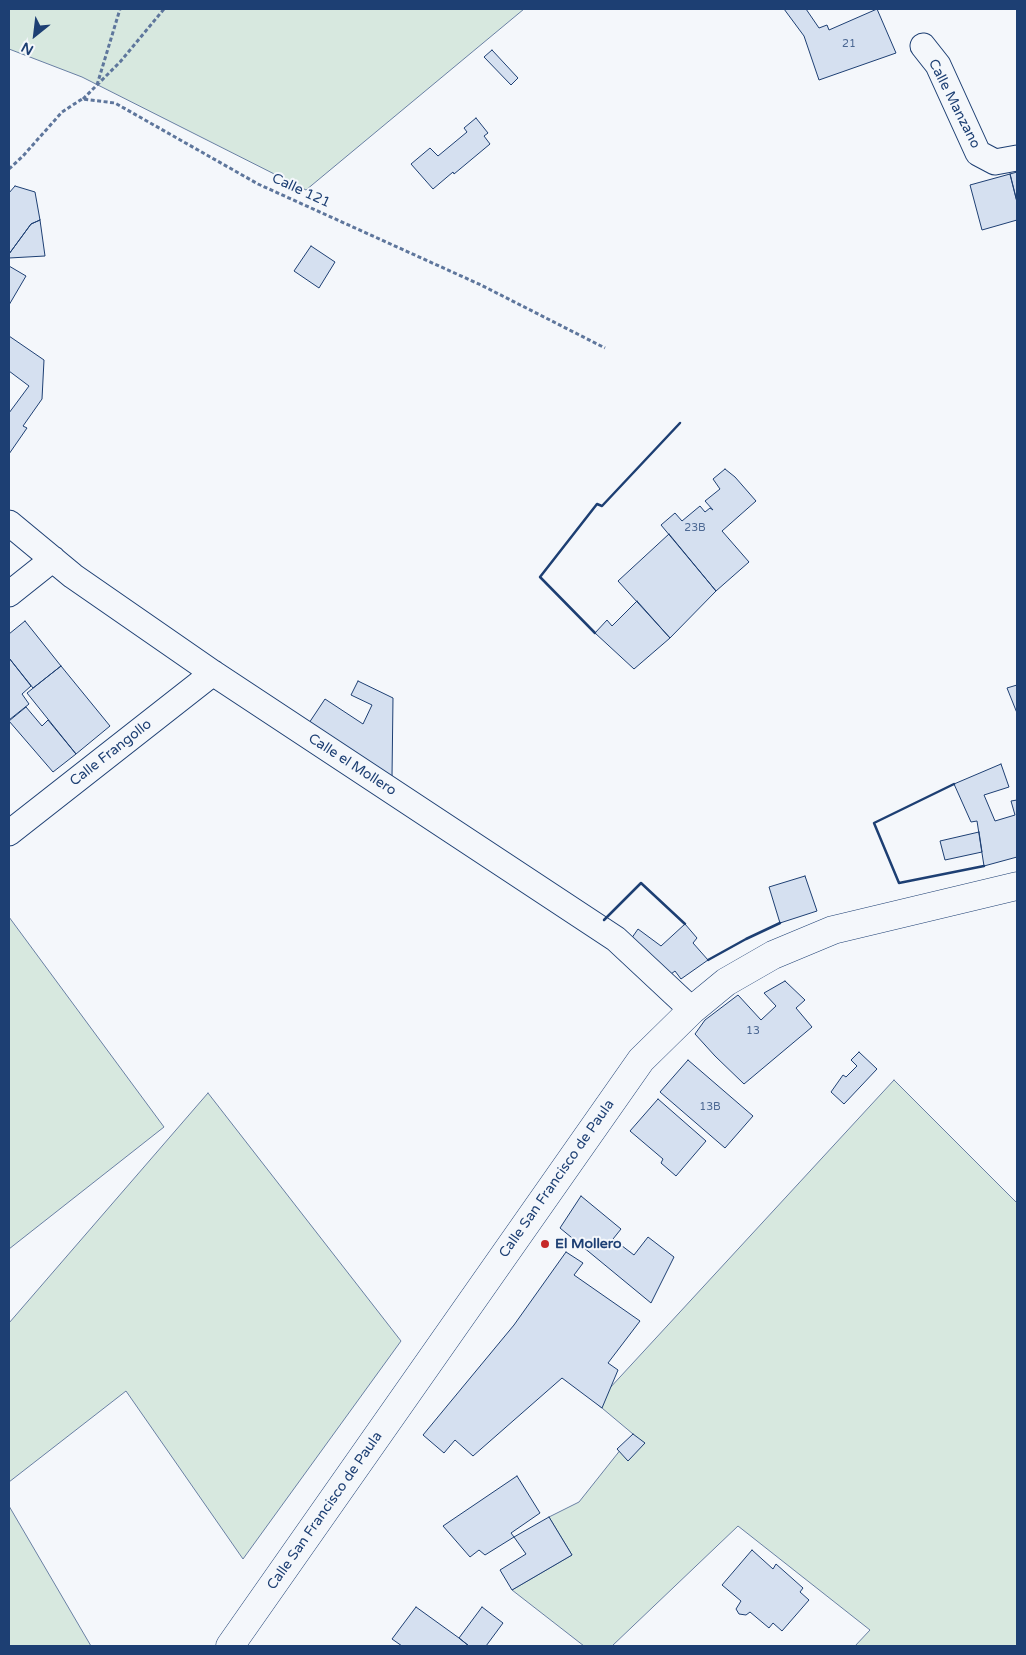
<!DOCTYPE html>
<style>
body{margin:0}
#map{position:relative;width:1026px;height:1655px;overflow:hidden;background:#f4f7fb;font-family:"Varela Round",sans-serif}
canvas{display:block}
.frame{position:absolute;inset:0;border:10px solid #1d3f73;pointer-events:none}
.north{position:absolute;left:10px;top:10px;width:50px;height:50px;-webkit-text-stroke:4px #f4f7fb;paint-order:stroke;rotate:209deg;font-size:14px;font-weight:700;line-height:20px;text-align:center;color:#1d3f73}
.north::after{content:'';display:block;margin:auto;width:18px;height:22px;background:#1d3f73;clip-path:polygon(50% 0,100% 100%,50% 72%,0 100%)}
</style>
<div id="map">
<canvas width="1026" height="1655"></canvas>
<div class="frame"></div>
<div class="north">N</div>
</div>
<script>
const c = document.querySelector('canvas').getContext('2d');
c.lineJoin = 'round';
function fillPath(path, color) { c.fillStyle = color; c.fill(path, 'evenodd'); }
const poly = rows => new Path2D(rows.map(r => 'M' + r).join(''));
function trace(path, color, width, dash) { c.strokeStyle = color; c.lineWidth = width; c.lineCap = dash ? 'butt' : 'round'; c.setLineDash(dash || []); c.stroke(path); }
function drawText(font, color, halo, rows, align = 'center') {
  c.font = font + ' "Varela Round",sans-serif'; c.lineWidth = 4; c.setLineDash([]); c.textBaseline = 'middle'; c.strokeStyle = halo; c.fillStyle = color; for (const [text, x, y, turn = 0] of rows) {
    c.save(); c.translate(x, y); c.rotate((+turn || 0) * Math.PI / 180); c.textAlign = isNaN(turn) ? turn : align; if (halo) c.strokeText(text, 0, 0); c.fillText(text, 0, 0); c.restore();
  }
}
const green = poly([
 [9,9,524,9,306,190,82,77,9,49,9,9],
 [9,917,164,1127,9,1249,9,917],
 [894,1080,1017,1203,1017,1646,855,1646,870,1630,738,1526,612,1646,584,1646,512,1590,572,1555,549,1517,579,1502,633,1434,596,1403,894,1080],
 [208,1093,401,1341,243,1559,126,1391,9,1482,9,1323,208,1093],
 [9,1506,91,1646,9,1646,9,1506]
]);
const building = poly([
 [784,9,806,9,819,28,827,25,829,30,877,9,896,53,819,80,804,36,784,9],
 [492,50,518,78,511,85,484,57,492,50],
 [476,118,488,133,484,136,490,144,454,174,453,172,433,189,411,164,430,148,438,156,467,132,464,128,476,118],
 [1017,172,1017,202,1010,174,1017,172],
 [1010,174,1017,202,1017,220,982,230,970,185,1010,174],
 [15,186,35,192,40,220,31,224,9,254,9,193,15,186],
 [40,220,45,256,9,258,9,254,31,224,40,220],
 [311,246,335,262,319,288,294,271,311,246],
 [9,266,26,276,9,305,9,266],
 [9,336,44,360,42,399,23,426,27,428,9,454,9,413,29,386,9,371,9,336],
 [725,469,735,477,756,501,722,531,749,562,716,591,661,525,675,513,682,521,700,506,705,512,710,508,713,510,705,501,720,489,713,479,725,469],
 [669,534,716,591,670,638,618,581,669,534],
 [637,601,670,638,634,669,595,633,607,620,612,626,637,601],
 [25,621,61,666,33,688,9,658,9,634,25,621],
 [9,658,31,686,22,694,29,704,9,720,9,658],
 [61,666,110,726,76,754,27,693,61,666],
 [358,681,393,698,392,777,309,723,325,699,363,724,372,705,351,695,358,681],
 [1017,685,1017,713,1007,688,1017,685],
 [26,707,42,726,48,720,76,754,53,772,9,721,26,707],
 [1001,764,1009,787,984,795,995,821,1015,815,1011,801,1017,800,1017,857,984,866,977,821,971,822,954,784,1001,764],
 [979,832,982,852,945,860,940,841,979,832],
 [805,876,817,911,780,923,769,887,805,876],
 [685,924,697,938,693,943,708,960,681,979,675,971,671,974,629,942,638,929,661,946,685,924],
 [785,981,805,1000,796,1008,812,1027,744,1084,715,1056,695,1034,705,1020,738,995,761,1020,776,1006,764,993,785,981],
 [859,1052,877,1069,844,1104,831,1092,843,1075,846,1077,857,1066,851,1060,859,1052],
 [688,1060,753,1116,725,1148,660,1092,688,1060],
 [658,1099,706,1141,676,1176,661,1163,663,1159,630,1131,658,1099],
 [581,1196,621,1229,613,1239,634,1255,648,1237,674,1257,651,1303,560,1228,581,1196],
 [566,1252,583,1263,574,1275,640,1321,608,1363,618,1370,602,1408,562,1378,473,1456,455,1440,444,1453,423,1435,514,1325,566,1252],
 [633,1434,645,1443,628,1461,617,1449,633,1434],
 [517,1476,540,1513,511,1533,514,1537,485,1555,479,1550,470,1557,443,1526,517,1476],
 [549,1517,572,1555,512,1590,500,1570,526,1554,514,1537,549,1517],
 [752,1550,773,1569,776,1564,803,1588,800,1592,809,1600,782,1631,773,1623,769,1628,750,1612,746,1615,739,1614,736,1609,741,1601,722,1585,752,1550],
 [416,1607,459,1638,469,1646,402,1646,392,1639,416,1607],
 [482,1607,503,1623,486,1646,469,1646,459,1638,482,1607]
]);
const path = poly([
 [97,85,120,9],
 [83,99,120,62,164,9],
 [9,169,23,156,62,112,82,99,115,103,258,184,481,285,605,348]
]);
const street = poly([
 [923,46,938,65,978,153,995,162,1017,158],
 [9,523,73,576,213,673,616,939,692,1010],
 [9,594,53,559],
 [9,833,213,673]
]);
const secondary = poly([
 [230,1646,641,1060,692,1010,726,982,773,955,833,930,1017,886]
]);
const wall = poly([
 [595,633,540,577,597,504,602,506,680,423],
 [954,784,874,823,899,883,984,866],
 [604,920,641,883,685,924],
 [708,960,746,939,780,923]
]);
const markers = [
 [545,1244,5,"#c62828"]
];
const numberNames = [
 ["21",849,44],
 ["23B",695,528],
 ["13",753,1031],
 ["13B",710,1107]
];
const streetNames = [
 ["Calle Manzano",954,104,63],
 ["Calle 121",301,191,25],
 ["Calle Frangollo",111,753,-38],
 ["Calle el Mollero",352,765,33],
 ["Calle San Francisco de Paula",557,1179,-55],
 ["Calle San Francisco de Paula",325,1511,-55]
];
const poiNames = [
 ["El Mollero",555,1244]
];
fillPath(green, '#d7e8df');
trace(green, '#687fa3', 1);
fillPath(building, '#d5e0f0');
trace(building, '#1d3f73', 1);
trace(street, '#1d3f73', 27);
trace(secondary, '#1d3f73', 29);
trace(path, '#5e769c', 3, [4, 2.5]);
trace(street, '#f4f7fb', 25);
trace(secondary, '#f4f7fb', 28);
trace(wall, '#1d3f73', 2.5);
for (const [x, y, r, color] of markers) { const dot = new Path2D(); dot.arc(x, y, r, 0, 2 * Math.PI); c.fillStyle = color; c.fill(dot); trace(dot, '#f4f7fb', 2); }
drawText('11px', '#4b6792', null, numberNames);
drawText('14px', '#1d3f73', '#f4f7fb', streetNames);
drawText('bold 14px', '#1d3f73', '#f4f7fb', poiNames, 'left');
</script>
